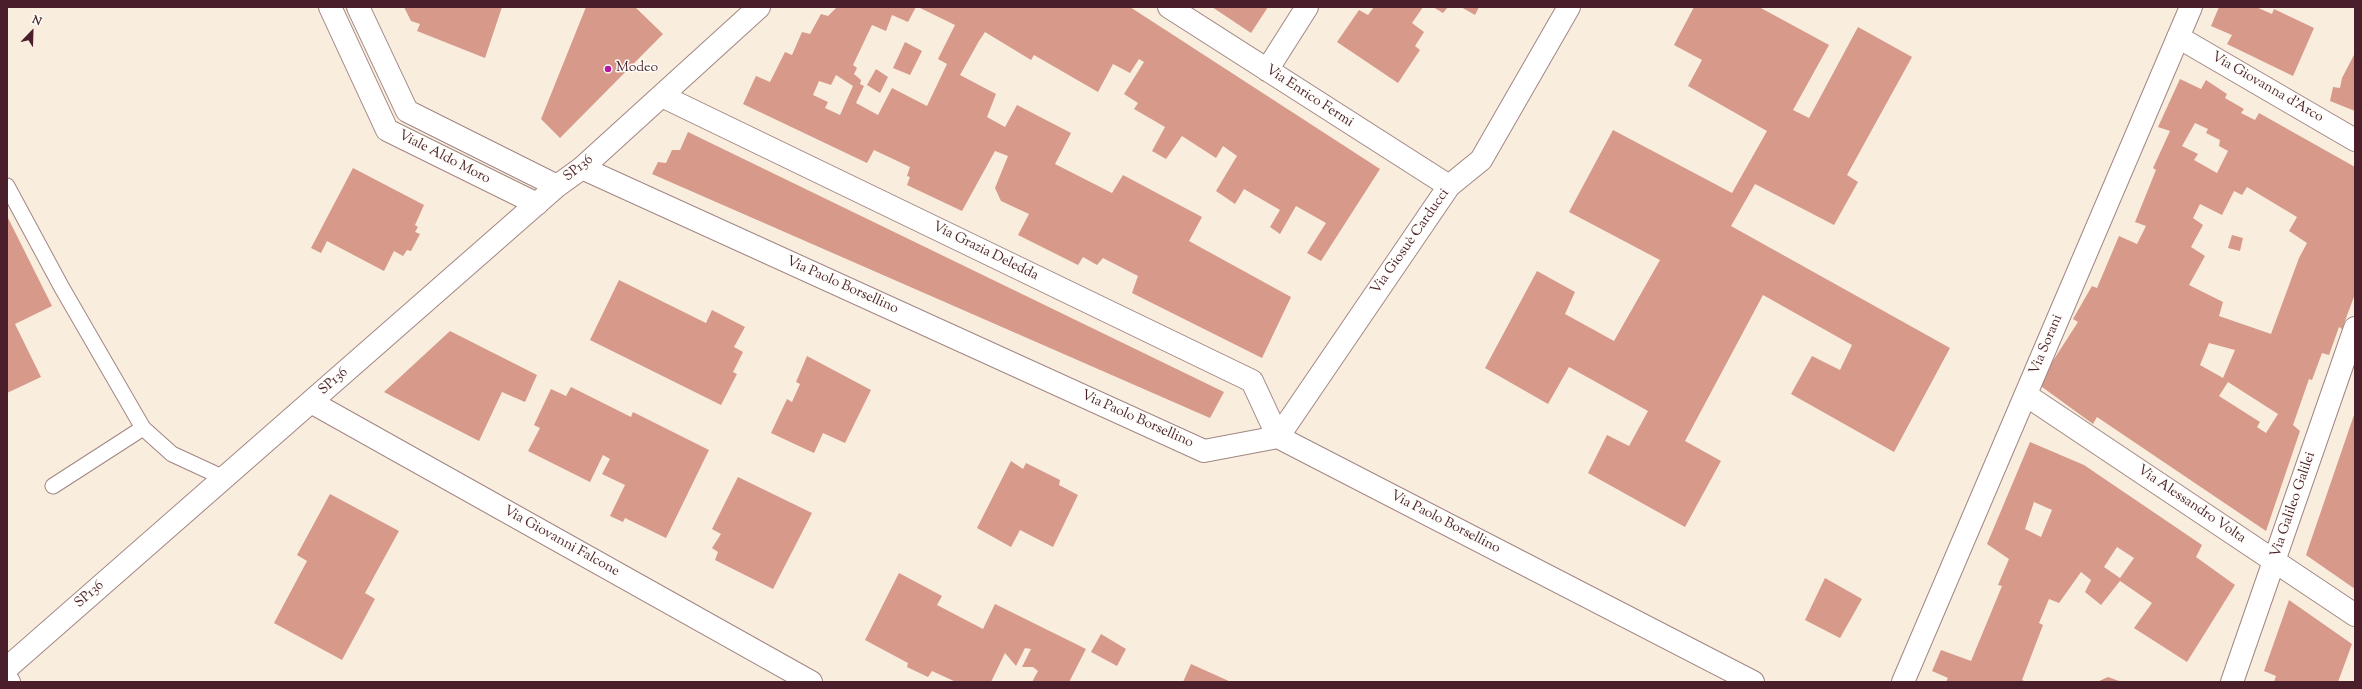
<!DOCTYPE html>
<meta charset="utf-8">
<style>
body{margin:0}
#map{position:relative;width:2362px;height:689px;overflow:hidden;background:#f9edde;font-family:"Sorts Mill Goudy",serif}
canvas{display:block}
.frame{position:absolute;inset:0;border:8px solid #4a1f2b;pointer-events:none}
.north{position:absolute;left:12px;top:12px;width:40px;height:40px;-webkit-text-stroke:3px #fdfcf7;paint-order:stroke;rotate:23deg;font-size:11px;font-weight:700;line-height:16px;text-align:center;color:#4a1f2b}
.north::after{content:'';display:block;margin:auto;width:14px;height:18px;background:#4a1f2b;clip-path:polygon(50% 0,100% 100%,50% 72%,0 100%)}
</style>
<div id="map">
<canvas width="2362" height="689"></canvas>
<div class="frame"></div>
<div class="north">N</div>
</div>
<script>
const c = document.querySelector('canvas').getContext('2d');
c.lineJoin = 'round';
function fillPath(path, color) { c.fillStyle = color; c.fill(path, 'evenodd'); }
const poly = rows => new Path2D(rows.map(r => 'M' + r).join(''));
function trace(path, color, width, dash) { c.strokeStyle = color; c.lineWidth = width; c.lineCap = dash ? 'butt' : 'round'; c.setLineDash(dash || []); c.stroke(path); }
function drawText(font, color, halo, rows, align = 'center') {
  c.font = font + ' "Sorts Mill Goudy",serif'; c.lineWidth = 3; c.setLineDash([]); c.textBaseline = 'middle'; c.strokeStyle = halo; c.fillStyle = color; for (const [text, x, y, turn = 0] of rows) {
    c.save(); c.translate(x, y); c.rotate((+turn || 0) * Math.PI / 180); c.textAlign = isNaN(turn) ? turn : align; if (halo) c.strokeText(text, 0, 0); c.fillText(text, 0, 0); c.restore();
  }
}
const building = poly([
 [404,7,502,7,485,58,417,31,420,24,411,21],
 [586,7,635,7,663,34,560,138,541,119],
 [837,7,916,7,908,22,892,15,886,31,872,25,853,65,857,68,854,74,861,80,860,84,864,86,856,103,878,115,892,88,927,106,947,64,938,59,955,25,918,7,1130,7,1380,169,1321,261,1307,253,1326,223,1296,206,1280,234,1270,227,1280,210,1244,189,1235,204,1216,191,1237,156,1223,146,1216,158,1182,136,1166,159,1152,151,1165,127,1134,109,1138,103,1124,94,1144,62,1139,59,1130,73,1113,64,1098,92,1034,55,1031,60,985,32,979,41,960,75,996,94,987,117,1005,127,1017,105,1071,133,1055,164,1112,193,1123,175,1202,217,1189,241,1291,297,1262,358,1132,293,1138,276,1103,258,1097,265,1083,257,1078,265,1018,235,1029,214,1001,201,995,188,1008,156,995,151,962,211,907,185,910,177,907,176,910,167,874,150,867,163,743,104,756,76,770,82,785,52,792,55,802,32,810,34,821,14,828,16],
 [836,75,853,86,840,115,825,108,828,102,813,95,819,81,831,85],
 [1212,7,1268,7,1251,33],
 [1374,7,1423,7,1412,23,1424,32,1415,46,1420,50,1398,83,1337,42,1359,10,1368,15],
 [1433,7,1448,7,1443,13],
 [1461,7,1479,7,1475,15],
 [1694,7,1759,7,1829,45,1793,110,1809,118,1858,27,1912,57,1847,175,1858,182,1834,225,1755,184,1731,226,1950,348,1894,452,1791,394,1812,356,1840,370,1852,345,1763,295,1685,441,1721,461,1685,527,1588,473,1607,435,1629,446,1648,411,1569,367,1548,404,1485,368,1537,271,1575,292,1565,314,1614,341,1660,260,1569,212,1613,130,1732,193,1767,131,1688,86,1702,60,1674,45],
 [2219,7,2256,7,2272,14,2274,9,2314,28,2293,76,2227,44,2232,35,2211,26],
 [905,42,922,51,910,75,893,68],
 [2355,53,2355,111,2330,101,2333,87,2340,88,2342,78],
 [876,69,888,77,880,93,867,85],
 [2180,79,2201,89,2206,80,2227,94,2225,98,2244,109,2241,113,2255,120,2259,113,2355,167,2355,294,2342,329,2339,327,2329,355,2322,353,2312,380,2309,379,2293,425,2300,431,2266,531,2097,417,2093,424,2038,384,2078,322,2073,319,2092,286,2097,288,2119,236,2137,244,2146,226,2135,222,2156,170,2153,168,2170,131,2158,127],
 [2195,123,2208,129,2206,133,2220,140,2219,146,2228,151,2217,173,2194,160,2198,154,2182,146],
 [2247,187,2297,217,2289,231,2307,243,2299,258,2271,334,2219,316,2223,302,2189,285,2205,256,2191,247,2203,225,2193,218,2200,204,2222,215,2234,191,2242,195],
 [2209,343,2235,350,2223,378,2200,365],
 [2228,382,2278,414,2266,433,2257,427,2260,422,2219,396],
 [688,132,1224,392,1210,418,652,174,658,162,666,163,672,150,680,150],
 [353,168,424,205,415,225,418,227,415,232,420,234,411,251,407,250,403,256,394,251,384,271,327,241,321,253,311,248],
 [7,216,52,306,15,324,41,377,7,393],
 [2232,235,2243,238,2240,251,2228,248],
 [619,280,706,323,712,310,745,327,734,347,743,352,733,372,737,374,721,405,590,340],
 [450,331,537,375,525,402,502,392,479,441,384,392],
 [807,356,871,390,845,443,823,433,814,453,771,433,787,399,792,402,800,384,796,382],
 [571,387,631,417,633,412,709,450,666,538,625,518,623,522,610,516,625,485,602,474,610,459,603,455,590,482,528,451,540,428,534,425,551,389,566,396],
 [2355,412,2355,589,2306,555],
 [2030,442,2084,465,2202,545,2196,557,2235,585,2187,662,2134,628,2152,603,2120,581,2101,605,2085,592,2091,580,2081,572,2059,603,2049,599,2039,623,2043,625,2022,680,2027,682,1946,682,1948,678,1932,671,1941,650,1971,661,2002,586,1998,585,2009,559,1987,544],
 [2034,502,2052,510,2041,537,2025,529],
 [2117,547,2134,558,2120,578,2104,567],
 [1011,461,1023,469,1026,463,1060,480,1059,485,1078,495,1053,547,1020,530,1011,547,977,528],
 [738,477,812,513,773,589,715,560,718,552,712,548,721,534,712,529],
 [330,494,399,531,365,593,375,599,342,660,274,623,307,561,297,555],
 [899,573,942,596,937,605,983,629,995,604,1086,649,1069,682,1032,682,1038,671,1033,667,1022,667,1031,649,1025,648,1016,666,1005,653,991,682,956,682,932,671,928,677,907,667,908,663,865,640],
 [1825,578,1862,599,1840,638,1805,620],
 [2289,600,2352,644,2338,682,2274,682,2276,676,2264,671],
 [1101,634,1126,649,1117,666,1091,652],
 [1191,664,1231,682,1183,682],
 [2108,677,2122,682,2097,682]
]);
const lane = poly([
 [7,186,62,288,143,428,172,454,224,478],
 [53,486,143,428]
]);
const street = poly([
 [1169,7,1449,186],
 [2178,37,2355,140],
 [1267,70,1307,7],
 [662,96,1252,381,1278,437],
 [582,168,1204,451,1278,437,1753,682],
 [2026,395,2355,615],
 [311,402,811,682],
 [1278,437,1449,186,1481,160,1569,7],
 [7,681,9,682],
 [1903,682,2191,7],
 [2232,682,2355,328]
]);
const secondary = poly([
 [330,7,387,130,537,204],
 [358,7,407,111,557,186],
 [7,668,557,186,582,168,759,7]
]);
const markers = [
 [608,69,4,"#b5179e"]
];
const poiNames = [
 ["Modeo",616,69]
];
const streetNames = [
 ["Via Giovanna d'Arco",2267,88,30],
 ["Via Enrico Fermi",1309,97,33],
 ["Viale Aldo Moro",444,158,27],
 ["SP136",579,169,-39],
 ["Via Giosuè Carducci",1411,242,-55],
 ["Via Grazia Deledda",985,252,26],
 ["Via Paolo Borsellino",842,286,24],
 ["Via Sorani",2047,345,-67],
 ["SP136",334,382,-41],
 ["Via Paolo Borsellino",1137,420,24],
 ["Via Alessandro Volta",2191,505,34],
 ["Via Galileo Galilei",2294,505,-71],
 ["Via Paolo Borsellino",1445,523,27],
 ["Via Giovanni Falcone",561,542,29],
 ["SP136",90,595,-41]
];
fillPath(building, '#d6998a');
trace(lane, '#a28684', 17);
trace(street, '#a28684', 24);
trace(secondary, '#a28684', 24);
trace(lane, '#fff', 15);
trace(street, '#fff', 22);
trace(secondary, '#fff', 22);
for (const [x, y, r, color] of markers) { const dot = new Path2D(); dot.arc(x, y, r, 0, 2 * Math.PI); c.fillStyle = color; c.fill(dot); trace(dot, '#fdfcf7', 1.5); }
drawText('14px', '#4a1f2b', '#fdfcf7', poiNames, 'left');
drawText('14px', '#4a1f2b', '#fdfcf7', streetNames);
</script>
